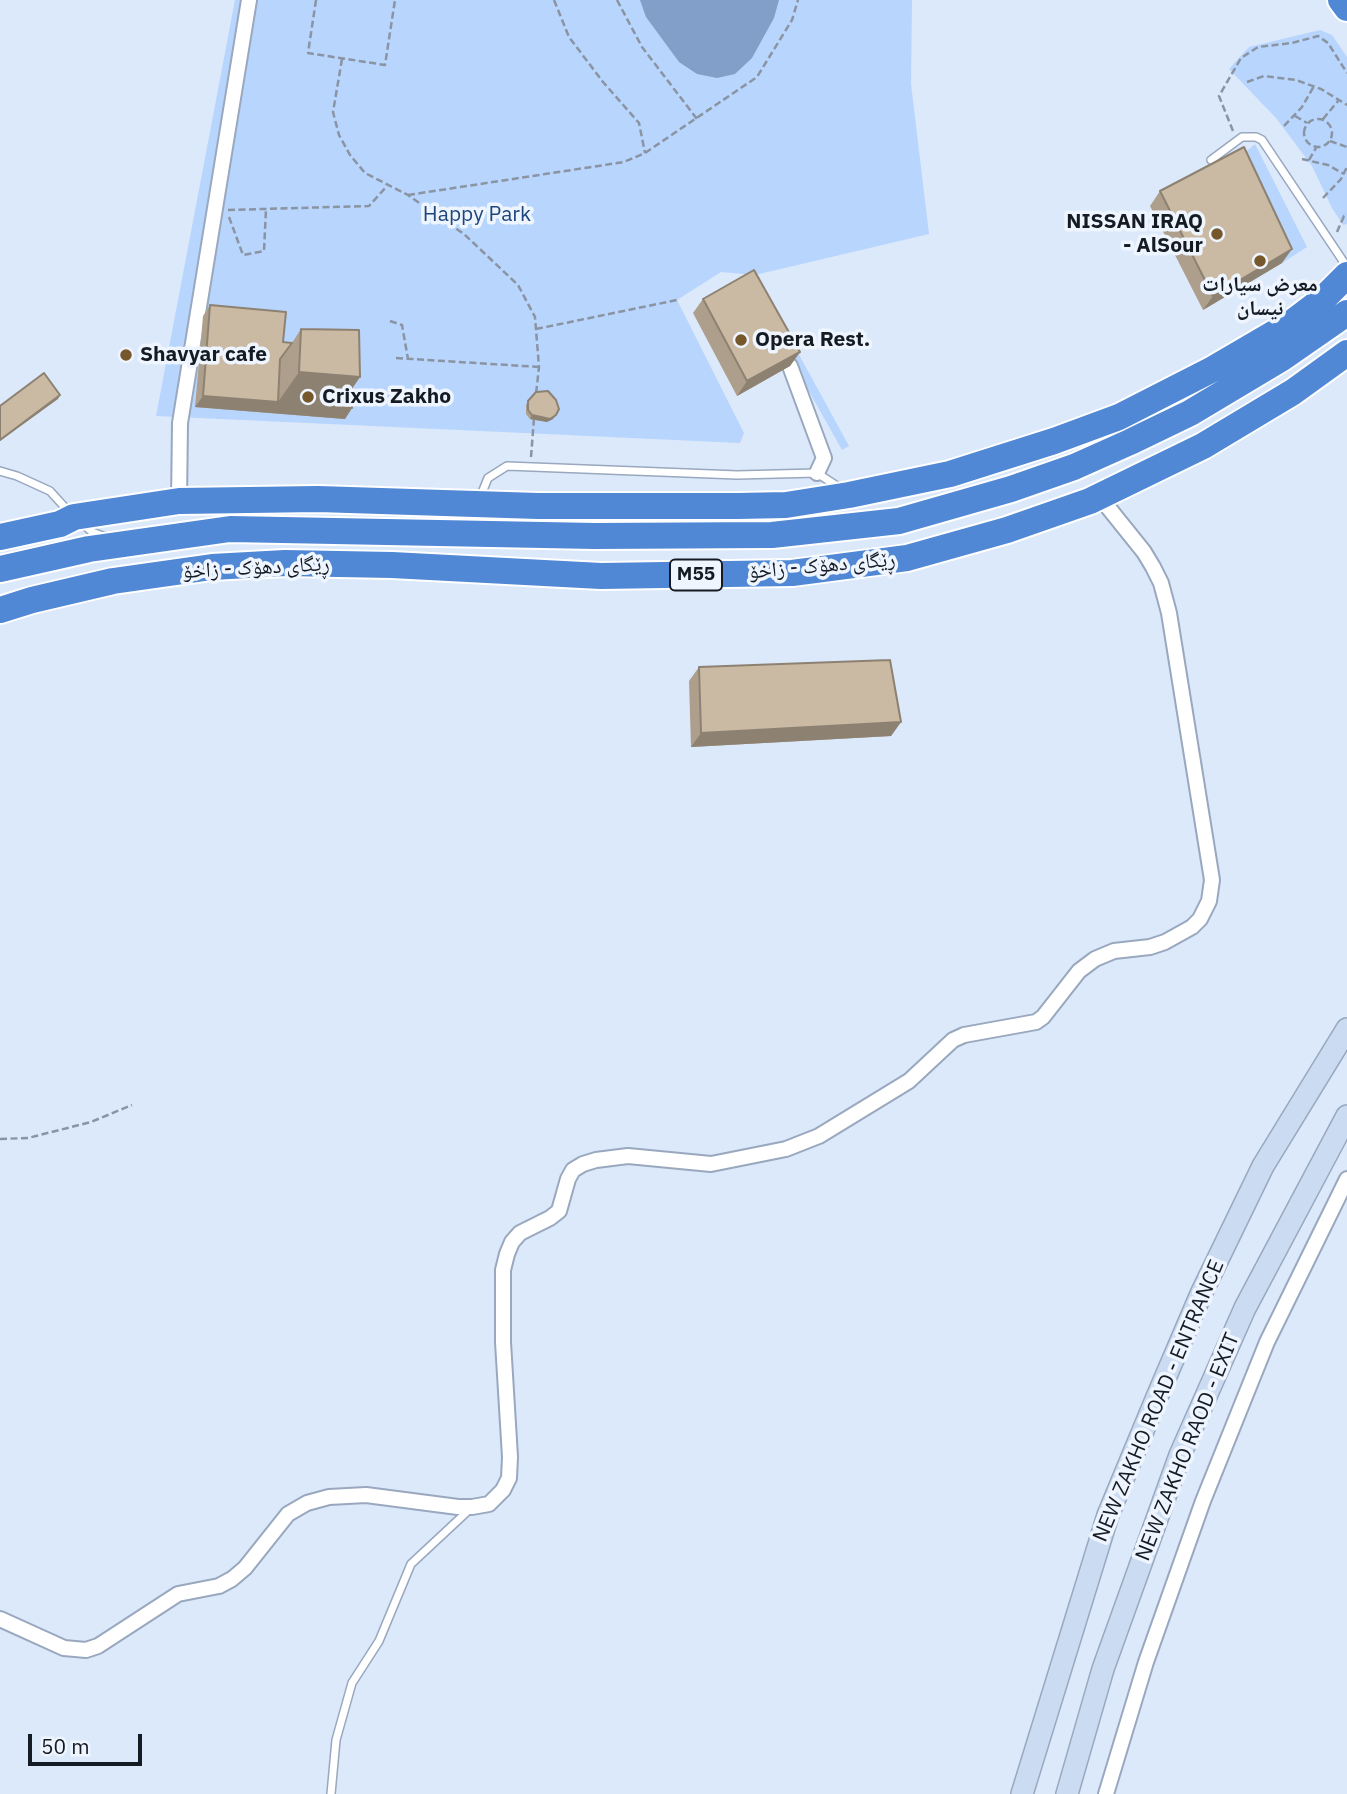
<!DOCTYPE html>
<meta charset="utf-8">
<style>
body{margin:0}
#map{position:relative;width:1347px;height:1794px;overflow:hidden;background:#dbe9fb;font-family:"IBM Plex Sans",sans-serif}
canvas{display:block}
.scale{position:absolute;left:28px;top:1734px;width:114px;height:32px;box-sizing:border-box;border:4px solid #151b23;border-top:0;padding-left:9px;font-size:21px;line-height:24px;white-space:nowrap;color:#151b23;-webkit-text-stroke:5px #eef5ff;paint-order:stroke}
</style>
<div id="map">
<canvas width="1347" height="1794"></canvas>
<div class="scale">50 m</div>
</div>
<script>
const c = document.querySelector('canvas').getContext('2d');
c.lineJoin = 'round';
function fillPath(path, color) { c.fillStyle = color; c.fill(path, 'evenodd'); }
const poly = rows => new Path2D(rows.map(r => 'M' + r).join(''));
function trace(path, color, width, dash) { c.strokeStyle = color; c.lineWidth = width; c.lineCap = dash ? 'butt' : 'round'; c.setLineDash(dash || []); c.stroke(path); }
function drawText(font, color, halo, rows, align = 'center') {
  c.font = font + ' "IBM Plex Sans","Noto Naskh Arabic",sans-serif'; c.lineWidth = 7; c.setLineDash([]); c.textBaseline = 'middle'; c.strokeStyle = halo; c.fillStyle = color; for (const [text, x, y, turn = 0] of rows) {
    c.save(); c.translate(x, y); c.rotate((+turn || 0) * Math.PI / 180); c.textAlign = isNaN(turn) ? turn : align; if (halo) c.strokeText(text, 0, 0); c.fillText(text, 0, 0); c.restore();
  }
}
const green = poly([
 [235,0,912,0,911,84,929,234,755,275,721,272,677,300,744,433,740,443,156,416],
 [1320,30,1332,35,1347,57,1347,224,1343,225,1332,208,1312,166,1276,118,1229,69,1249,47],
 [1255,144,1307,247,1282,263,1234,162],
 [791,340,849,446,842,450,783,345]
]);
const water = poly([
 [640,0,779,0,774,18,752,58,735,74,717,78,697,74,679,62,646,17]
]);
const path = poly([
 [316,0,308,53,385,65,395,0],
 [554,0,569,37,603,82,639,123,645,153],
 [617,0,642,47,697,119],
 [342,59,333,112,339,135,350,155,365,173,408,195,464,234,518,285,535,317,539,367,536,394],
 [1247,82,1264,76,1296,80,1321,89,1347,105],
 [1295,116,1307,123],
 '1304 133a14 14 0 1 1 28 0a14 14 0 1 1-28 0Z',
 [1323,119,1338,101],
 [1284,126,1302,107,1314,86],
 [1233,131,1219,96,1241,58,1258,47,1292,43,1318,36,1328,43,1347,73],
 [1330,141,1347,147],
 [1302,159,1328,165,1344,174],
 [1309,160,1316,148],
 [408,195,624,162,645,153,757,77,792,20,798,0],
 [1323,198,1341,179,1347,167],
 [228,210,369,206,387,186],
 [229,217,243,255,264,251,266,209],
 [1337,232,1344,216,1347,217],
 [390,321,402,325,408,359],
 [536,329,677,300],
 [396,358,539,367],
 [531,457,534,418],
 [0,1139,28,1138,91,1122,132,1105]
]);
const service = poly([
 [1211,160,1242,137,1256,137,1262,140,1347,267],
 [0,471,17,476,50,491,70,513],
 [479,500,488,478,507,466,737,475,817,473,840,488],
 [82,523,92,532,108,538],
 [331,1794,336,1740,352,1683,379,1641,411,1564,470,1509]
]);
const minor = poly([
 [790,366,824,458,817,473],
 [179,501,180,423,249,0],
 [0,1619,64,1648,86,1650,98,1646,178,1594,219,1586,232,1579,245,1568,288,1514,307,1503,329,1497,366,1495,458,1507,472,1507,489,1504,503,1490,509,1478,510,1457,503,1342,503,1270,507,1254,512,1242,520,1233,550,1218,559,1211,568,1179,573,1170,583,1164,596,1160,628,1156,711,1164,786,1149,819,1136,909,1081,953,1040,964,1035,1036,1022,1043,1017,1079,971,1095,959,1114,951,1150,947,1165,942,1192,927,1200,919,1209,901,1212,880,1169,613,1161,583,1153,567,1144,552,1099,496],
 [1106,1794,1146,1662,1203,1501,1267,1342,1347,1179]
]);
const secondary = poly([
 [1022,1794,1108,1515,1157,1397,1201,1294,1263,1166,1347,1029],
 [1067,1794,1103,1669,1180,1455,1245,1308,1347,1116]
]);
const motorway = poly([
 [1341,0,1347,8],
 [0,537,60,524,74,517,179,501,318,499,538,506,738,506,786,505,849,495,950,474,1054,441,1119,417,1213,369,1290,324,1323,299,1347,275],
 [0,569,89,549,230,529,595,536,772,535,899,521,1011,489,1074,467,1130,442,1190,413,1282,358,1347,313],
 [0,610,32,600,113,581,212,567,285,563,392,565,601,576,792,573,907,558,1007,530,1090,501,1203,446,1293,392,1347,353]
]);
const wall = poly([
 [1160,191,1282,263,1203,310,1150,206],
 [703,299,800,352,790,366,737,396,693,313],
 [210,305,283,342,292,343,301,329,360,377,352,388,352,408,345,419,195,407,203,316],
 [528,401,553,419,547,422,530,419,526,414,526,405],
 [699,667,901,722,891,736,691,747,689,681]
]);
const shadedWall = poly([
 [1292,249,1282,263,1203,310,1213,296],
 [800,352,790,366,737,396,747,381],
 [299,372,360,377,339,408,352,408,345,419,195,407,203,396,278,402],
 [60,395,58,399,0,441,0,440],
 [532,415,556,415,553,419,547,422,530,419],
 [901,722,891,736,691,747,701,733]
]);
const building = poly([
 [1244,147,1292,249,1213,296,1160,191,1244,147],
 [754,270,800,352,747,381,703,299,754,270],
 [210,305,286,312,283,342,292,343,280,359,278,402,203,396,210,305],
 [301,329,359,330,360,377,299,372,301,329],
 [44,373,60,395,0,440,0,406,44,373],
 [352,388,352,408,339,408,352,388],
 [548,391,556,400,559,409,556,415,550,419,532,415,528,410,528,401,536,392,548,391],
 [890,660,901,722,701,733,699,667,890,660]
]);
const markers = [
 [1217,234,7,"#77582d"],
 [1260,261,7,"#77582d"],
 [741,340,7,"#77582d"],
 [126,355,7,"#77582d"],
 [308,397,7,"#77582d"]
];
const shields = [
 [696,575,52]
];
const shieldNames = [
 ["M55",696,575]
];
const parkNames = [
 ["Happy Park",477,215]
];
const poiNames = [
 ["NISSAN IRAQ",1203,222,"right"],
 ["- AlSour",1203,246,"right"],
 ["معرض سيارات",1260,285,"center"],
 ["نيسان",1260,309,"center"],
 ["Opera Rest.",755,340],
 ["Shavyar cafe",140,355],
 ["Crixus Zakho",322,397]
];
const streetNames = [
 ["ڕێگای دهۆک - زاخۆ",822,566,-5],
 ["ڕێگای دهۆک - زاخۆ",256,568,-3],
 ["NEW ZAKHO ROAD - ENTRANCE",1159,1401,-67],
 ["NEW ZAKHO RAOD - EXIT",1188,1447,-68]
];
fillPath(green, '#b8d5fd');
fillPath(water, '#819fc9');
trace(service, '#99a8be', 10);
trace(minor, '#99a8be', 18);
trace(secondary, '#99a8be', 24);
trace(motorway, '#fff', 30);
trace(path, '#8a94a2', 2.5, [7, 3.5]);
trace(service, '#fff', 7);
trace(minor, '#fff', 14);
trace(secondary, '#cadbf2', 21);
trace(motorway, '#5088d5', 26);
fillPath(wall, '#ae9f8c');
fillPath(shadedWall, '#8d8272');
fillPath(building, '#cab9a3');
trace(building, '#8d8272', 2);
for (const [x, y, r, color] of markers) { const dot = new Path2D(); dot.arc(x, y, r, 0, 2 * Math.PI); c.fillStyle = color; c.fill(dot); trace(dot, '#eef5ff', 2.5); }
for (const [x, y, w] of shields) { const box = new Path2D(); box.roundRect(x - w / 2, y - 15.5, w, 31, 5); c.fillStyle = '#eef5ff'; c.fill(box); trace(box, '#151b23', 2); }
drawText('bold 19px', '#151b23', null, shieldNames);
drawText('21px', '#1e467b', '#eef5ff', parkNames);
drawText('bold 21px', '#151b23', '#eef5ff', poiNames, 'left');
drawText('21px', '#151b23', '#eef5ff', streetNames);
</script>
